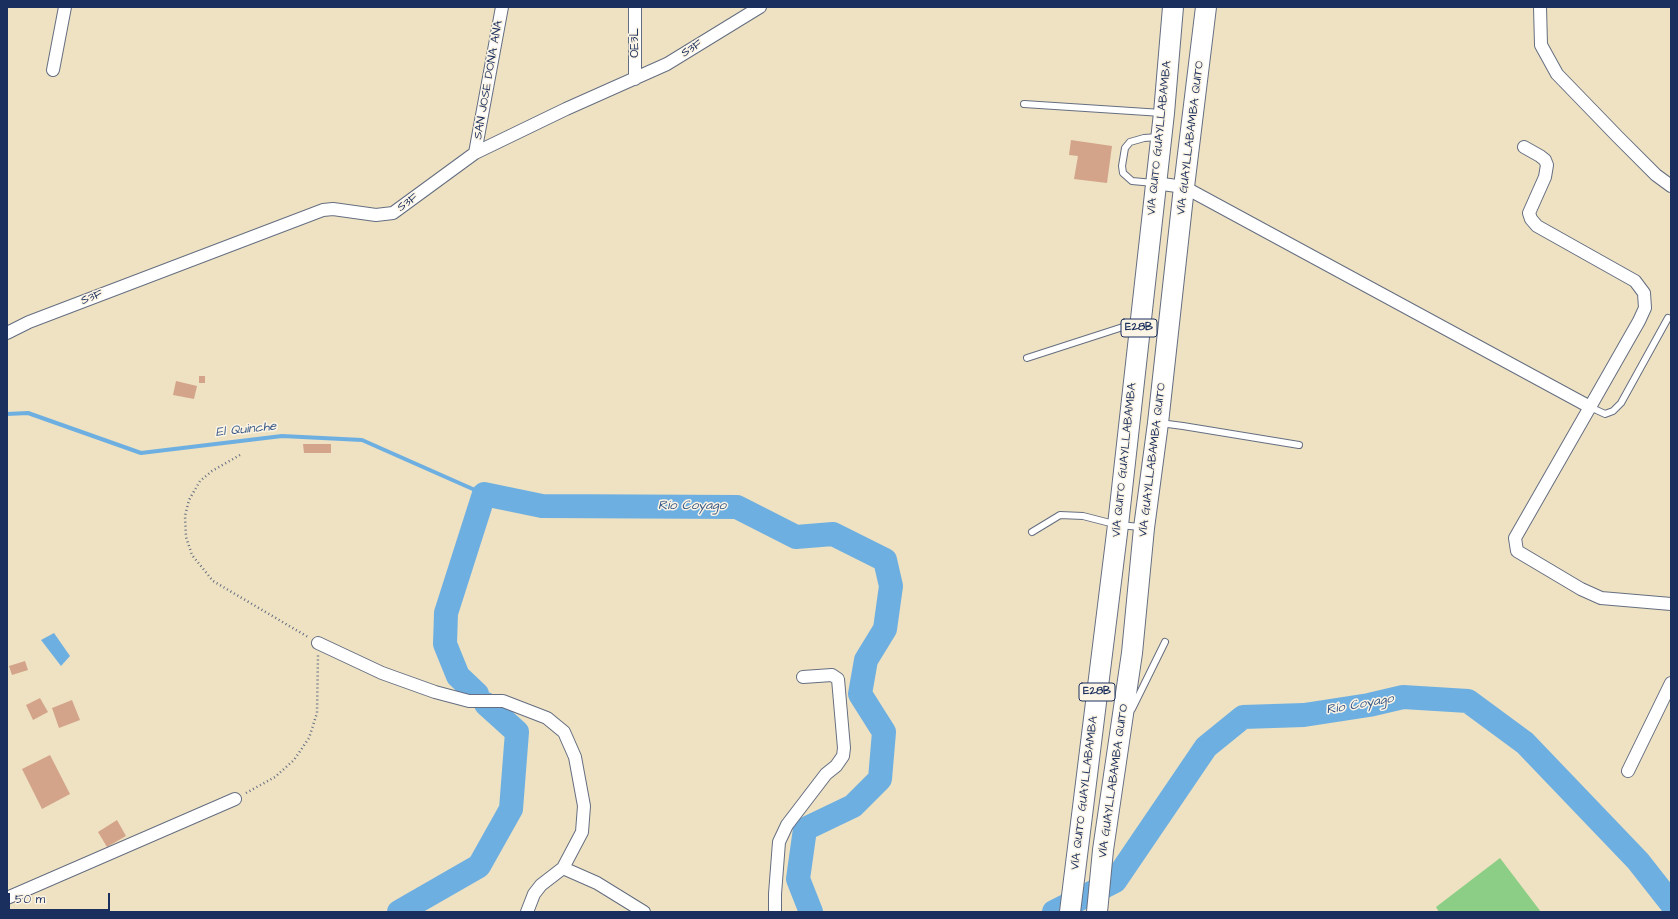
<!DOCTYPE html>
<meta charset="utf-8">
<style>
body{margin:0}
#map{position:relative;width:1678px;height:919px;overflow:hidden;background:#eee2c2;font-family:"Architects Daughter",sans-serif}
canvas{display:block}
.frame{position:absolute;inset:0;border:8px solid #1b2f5e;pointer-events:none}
.scale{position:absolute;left:8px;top:893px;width:102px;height:18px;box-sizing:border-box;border:2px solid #1b2f5e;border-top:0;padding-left:5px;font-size:12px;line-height:14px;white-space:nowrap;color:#1b2f5e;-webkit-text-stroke:3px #fcf5e5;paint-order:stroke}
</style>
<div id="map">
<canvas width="1678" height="919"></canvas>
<div class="frame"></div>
<div class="scale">50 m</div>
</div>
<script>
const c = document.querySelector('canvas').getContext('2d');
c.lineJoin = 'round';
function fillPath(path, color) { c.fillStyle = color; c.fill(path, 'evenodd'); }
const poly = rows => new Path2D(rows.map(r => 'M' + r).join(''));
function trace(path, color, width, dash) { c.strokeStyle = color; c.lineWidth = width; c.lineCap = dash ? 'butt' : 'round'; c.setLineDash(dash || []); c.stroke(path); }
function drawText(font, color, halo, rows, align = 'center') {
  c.font = font + ' "Architects Daughter",sans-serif'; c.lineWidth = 3; c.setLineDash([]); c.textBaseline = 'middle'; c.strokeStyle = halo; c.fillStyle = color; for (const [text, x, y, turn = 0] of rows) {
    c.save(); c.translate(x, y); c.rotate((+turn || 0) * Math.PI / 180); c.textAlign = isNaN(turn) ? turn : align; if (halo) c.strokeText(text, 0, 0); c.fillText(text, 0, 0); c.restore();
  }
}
const green = poly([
 [1500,858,1541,912,1439,912,1436,907]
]);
const water = poly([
 [54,633,70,656,61,666,41,640]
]);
const stream = poly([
 [7,414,28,413,141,453,282,436,362,440,484,494]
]);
const river = poly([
 [477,694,458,676,445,644,446,613,484,494,542,506,737,507,796,537,833,534,885,560,891,586,885,629,866,660,860,694,884,732,880,779,853,806,805,829,798,879,811,912],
 [399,912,479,866,511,809,517,732,486,704],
 [1054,912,1115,881,1206,747,1243,717,1304,715,1369,705,1403,697,1468,701,1525,743,1638,861,1671,903]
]);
const building = poly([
 [1071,140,1112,146,1107,183,1074,179,1078,156,1069,155],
 [199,376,205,376,205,383,199,383],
 [176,381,197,386,194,399,173,395],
 [303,444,331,444,331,453,304,453],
 [25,661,28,670,12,675,9,666],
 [40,698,48,712,33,720,26,705],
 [72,700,80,720,59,728,52,708],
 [50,755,70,794,42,809,22,769],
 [117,820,126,836,107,847,98,832]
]);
const path = poly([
 [240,455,212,471,200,481,189,500,185,516,186,537,192,555,213,581,308,637],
 [246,793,275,777,294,760,309,738,317,713,318,655]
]);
const service = poly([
 [1024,104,1162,113],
 [1154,183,1132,181,1123,173,1122,166,1125,148,1130,142,1144,138,1159,137],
 [1027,358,1126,326,1137,320],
 [1590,407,1605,414,1613,411,1621,403,1668,318],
 [1160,423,1183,426,1299,445],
 [1032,532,1060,515,1083,516,1118,525,1141,527],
 [1132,709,1165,642]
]);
const minor = poly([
 [1540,7,1541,45,1557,74,1618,137,1656,175,1671,186],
 [53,70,65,7],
 [635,79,635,7],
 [1524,147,1540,156,1545,160,1547,165,1545,177,1529,213,1531,219,1537,226,1635,281,1644,293,1645,308,1639,321,1590,407],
 [475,153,502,7],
 [1155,183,1184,187,1590,407,1515,538,1517,551,1581,589,1601,598,1671,604],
 [7,333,29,322,323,210,333,209,376,215,393,213,475,153,566,109,667,64,760,7],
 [318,643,382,673,435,692,469,701,503,701,547,718,564,732,575,757,584,806,582,832,563,868,541,885,534,894,527,912],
 [1628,771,1671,683],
 [563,868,597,883,644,912],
 [7,898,235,799],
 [775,912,775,894,779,842,787,825,826,774,836,766,843,756,844,748,838,679,832,675,803,677]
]);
const trunk = poly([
 [1070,912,1118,525,1164,113,1173,7],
 [1097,912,1103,850,1132,653,1144,528,1158,423,1184,187,1206,7]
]);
const shields = [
 [1139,328,36],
 [1097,692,36]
];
const shieldNames = [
 ["E28B",1139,328],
 ["E28B",1097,692]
];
const streetNames = [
 ["OE3L",635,43,-90],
 ["S3F",692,49,-32],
 ["SAN JOSE DONA ANA",489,80,-80],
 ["VÍA QUITO GUAYLLABAMBA",1160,138,-84],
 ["VÍA GUAYLLABAMBA QUITO",1191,138,-83],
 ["S3F",408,203,-36],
 ["S3F",92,298,-21],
 ["VÍA QUITO GUAYLLABAMBA",1125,460,-84],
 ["VÍA GUAYLLABAMBA QUITO",1153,460,-83],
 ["VÍA GUAYLLABAMBA QUITO",1114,781,-82],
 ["VÍA QUITO GUAYLLABAMBA",1085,793,-83]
];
const waterNames = [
 ["El Quinche",246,430,-6],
 ["Río Coyago",692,506],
 ["Río Coyago",1360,705,-10]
];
fillPath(green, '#8dce86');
fillPath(water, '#6eafe2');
trace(stream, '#6eafe2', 4);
trace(river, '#6eafe2', 24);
fillPath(building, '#d3a48a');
trace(service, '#656e81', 8);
trace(minor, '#656e81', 14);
trace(trunk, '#656e81', 22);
trace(path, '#656e81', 2.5, [1, 3]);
trace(service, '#fff', 6);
trace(minor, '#fff', 12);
trace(trunk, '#fff', 20);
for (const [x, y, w] of shields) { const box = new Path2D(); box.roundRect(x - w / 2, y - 9, w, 18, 3); c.fillStyle = '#fcf5e5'; c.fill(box); trace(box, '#1b2f5e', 1); }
drawText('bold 11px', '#1b2f5e', null, shieldNames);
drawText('12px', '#1b2f5e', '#fcf5e5', streetNames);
drawText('italic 13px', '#345586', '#fcf5e5', waterNames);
</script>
